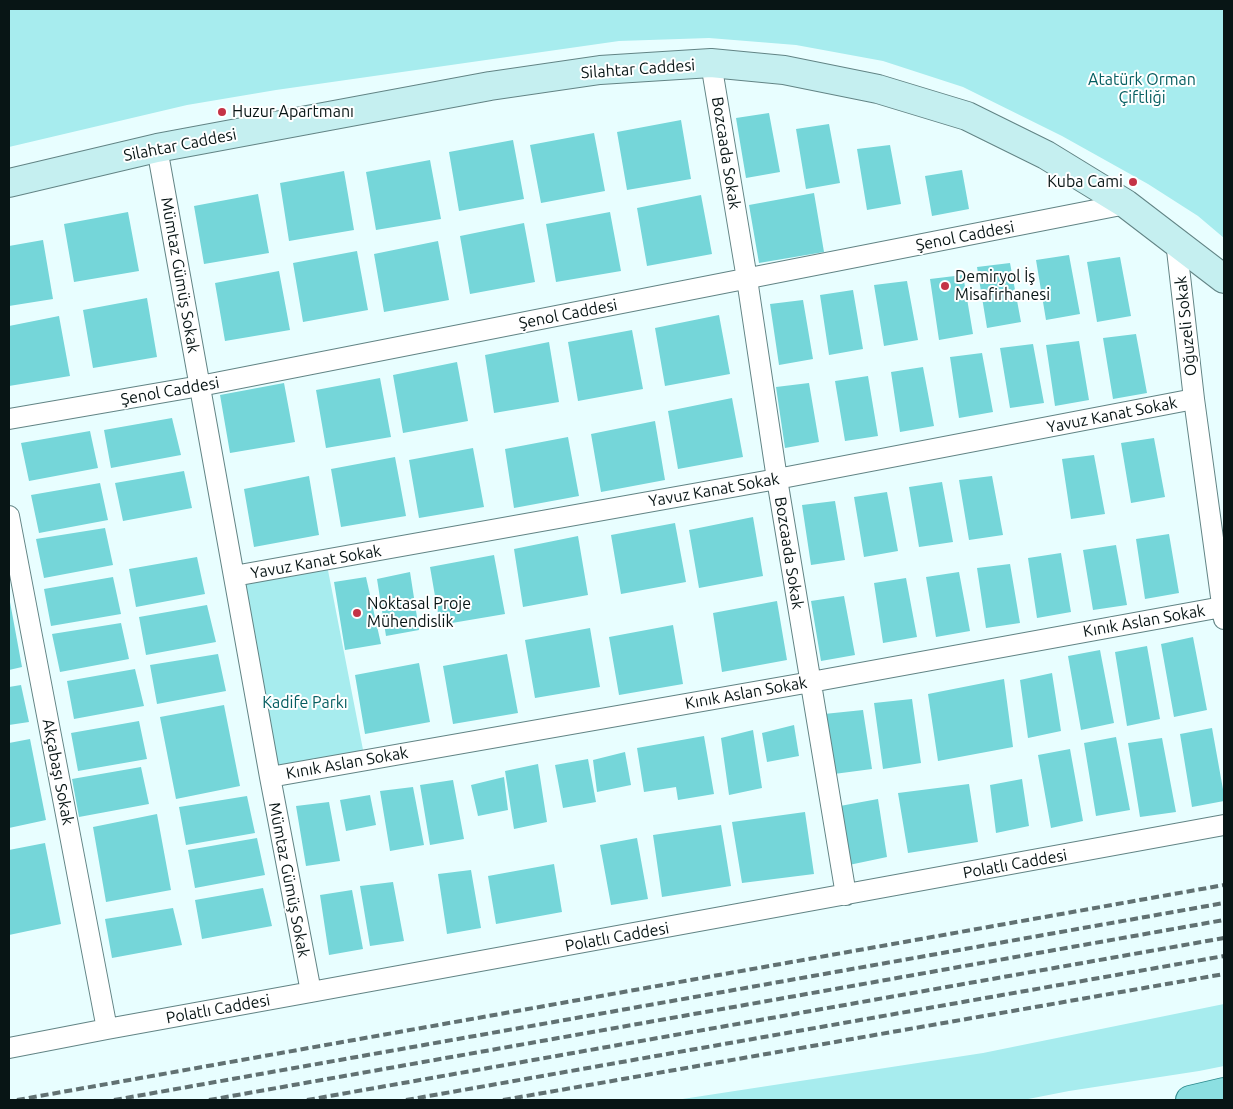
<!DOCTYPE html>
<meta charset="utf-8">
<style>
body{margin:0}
#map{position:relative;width:1233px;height:1109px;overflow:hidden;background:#e8feff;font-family:Ubuntu,sans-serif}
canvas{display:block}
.frame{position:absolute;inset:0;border:10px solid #081515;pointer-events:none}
</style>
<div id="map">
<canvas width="1233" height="1109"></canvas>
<div class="frame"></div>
</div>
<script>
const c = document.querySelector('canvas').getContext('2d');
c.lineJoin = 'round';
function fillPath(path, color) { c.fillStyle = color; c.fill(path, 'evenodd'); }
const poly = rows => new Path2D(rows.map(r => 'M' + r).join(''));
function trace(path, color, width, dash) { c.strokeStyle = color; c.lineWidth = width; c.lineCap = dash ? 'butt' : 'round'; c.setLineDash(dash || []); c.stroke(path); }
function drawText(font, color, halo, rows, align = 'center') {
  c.font = font + ' Ubuntu,sans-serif'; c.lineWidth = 4; c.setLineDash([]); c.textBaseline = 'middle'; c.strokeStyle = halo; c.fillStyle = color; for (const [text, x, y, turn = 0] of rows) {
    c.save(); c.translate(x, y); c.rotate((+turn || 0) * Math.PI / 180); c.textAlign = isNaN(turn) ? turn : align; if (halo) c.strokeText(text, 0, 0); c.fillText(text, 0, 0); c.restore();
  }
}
const green = poly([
 [9,9,1224,9,1224,238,1198,216,1148,184,1062,136,963,87,883,61,796,45,709,38,619,41,276,90,187,105,9,147],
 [326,560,365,760,270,777,234,576],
 [1224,1004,1224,1066,1199,1071,1069,1091,1023,1100,676,1100,983,1053]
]);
const building = poly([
 [769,113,780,172,746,178,736,118],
 [681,120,691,179,627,190,617,132],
 [829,124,840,183,806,189,796,129],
 [594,133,605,191,541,203,530,145],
 [513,140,524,199,459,211,449,152],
 [890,145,901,204,867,210,857,149],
 [430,160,441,219,376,230,366,172],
 [962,170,969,209,932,216,925,176],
 [344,171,354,230,289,241,280,183],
 [814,193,824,252,759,263,749,205],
 [258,194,269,253,204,264,194,206],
 [701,195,712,254,647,266,637,208],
 [128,212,139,271,74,282,64,224],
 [610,212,621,271,556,282,546,224],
 [524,223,535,282,470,294,460,236],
 [43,240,53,299,9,306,9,246],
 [438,241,449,300,384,312,374,254],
 [357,251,368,310,303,322,293,263],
 [1069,255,1080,314,1046,320,1036,260],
 [1120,257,1131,316,1097,322,1087,262],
 [1010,263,1021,322,987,328,977,267],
 [279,271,290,330,225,341,215,283],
 [963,275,973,334,939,340,930,279],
 [907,281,918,340,884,346,874,285],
 [853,290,863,349,829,355,820,295],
 [147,298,157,357,93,368,83,310],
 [803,300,813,359,779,365,770,304],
 [719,315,730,374,665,386,655,328],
 [59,316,70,376,9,386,9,326],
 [632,330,643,389,578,401,568,342],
 [1136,334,1147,393,1113,399,1103,338],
 [1079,341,1089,400,1055,406,1046,345],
 [549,342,559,402,494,413,485,355],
 [1033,344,1044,403,1010,408,1000,348],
 [982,353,993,412,959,418,950,357],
 [457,362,468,421,403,433,393,375],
 [923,367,934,426,900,432,891,372],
 [868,376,878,436,845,441,835,381],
 [380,378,391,437,326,448,316,390],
 [284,383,295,442,230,453,220,395],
 [809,383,819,442,785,448,776,387],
 [732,398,743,457,678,469,668,411],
 [172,418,181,455,111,468,104,430],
 [655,421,665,480,601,492,591,434],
 [90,431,98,468,29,481,21,443],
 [568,437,579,496,514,508,505,449],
 [1154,438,1165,497,1131,503,1121,443],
 [473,448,484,507,419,518,409,460],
 [1094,455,1105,514,1071,519,1062,459],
 [395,457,406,516,341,527,331,469],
 [184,471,192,508,123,521,115,483],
 [309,476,319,535,254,547,244,489],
 [992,476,1003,535,969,540,959,480],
 [942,482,953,542,919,547,909,487],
 [100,483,108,520,39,533,31,495],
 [887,492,898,551,864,557,854,497],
 [835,501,845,560,811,565,802,505],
 [753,517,763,576,699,588,689,530],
 [675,523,686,582,621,594,611,535],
 [105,528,113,565,44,578,36,539],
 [1169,534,1179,593,1145,599,1136,539],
 [578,536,588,595,523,607,514,549],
 [1116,545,1127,605,1093,610,1083,550],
 [1061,553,1071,612,1037,618,1028,558],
 [494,555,505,614,440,625,430,567],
 [197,557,205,594,136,607,129,569],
 [1010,564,1020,623,986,628,977,568],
 [410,572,419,630,386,636,377,579],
 [959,572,970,631,936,637,926,577],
 [113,577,121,614,51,626,44,589],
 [366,577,381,644,345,650,334,582],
 [906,578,917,637,883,643,874,583],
 [844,596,855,655,821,661,811,601],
 [777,601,787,660,722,672,713,613],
 [9,602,10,602,22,667,9,670],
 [207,605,216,642,146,655,139,617],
 [121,623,129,659,60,672,52,634],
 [673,625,683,684,619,695,609,637],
 [590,628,600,687,535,698,525,640],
 [1193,637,1207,710,1174,717,1161,644],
 [1147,646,1160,719,1127,726,1115,652],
 [1100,650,1114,723,1081,730,1068,656],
 [218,654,226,691,157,704,150,665],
 [507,654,518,713,453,724,443,666],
 [419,663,430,722,365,734,355,675],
 [135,669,144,706,74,719,67,681],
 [1052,673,1061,731,1028,738,1020,680],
 [1004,679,1013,747,938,761,928,694],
 [21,685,29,722,9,725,9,687],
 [912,699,921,763,883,769,874,703],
 [224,705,240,786,176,799,160,717],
 [863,710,872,769,834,774,824,714],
 [139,721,147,759,78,771,71,733],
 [794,725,799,756,767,762,762,733],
 [1212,728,1224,795,1224,801,1192,807,1180,734],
 [753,730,762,788,729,795,721,738],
 [704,736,714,794,678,800,676,787,644,792,637,748],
 [1116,737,1130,810,1096,816,1084,743],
 [1162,738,1176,812,1140,817,1128,743],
 [30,739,46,820,9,828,9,743],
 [1070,749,1083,821,1051,828,1038,755],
 [625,752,631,785,597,792,593,760],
 [588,759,596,802,563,808,555,765],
 [538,764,547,822,514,829,505,771],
 [141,767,149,804,79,817,72,779],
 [504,777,508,810,478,816,471,785],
 [1022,779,1029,826,996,833,990,785],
 [453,780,464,839,430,845,420,785],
 [969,784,978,842,908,853,898,793],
 [413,787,424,845,390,851,380,791],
 [370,795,376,825,346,831,340,800],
 [247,796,255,833,186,845,179,807],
 [878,799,887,857,849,865,840,806],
 [329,802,340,861,306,866,296,806],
 [805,812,814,874,742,883,732,822],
 [157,814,171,890,106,902,93,827],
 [721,825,731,886,662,897,653,835],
 [257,838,265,875,195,888,188,850],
 [637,838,648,899,611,905,600,845],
 [45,843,61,924,9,935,9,850],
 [554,864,562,912,496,924,488,876],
 [471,870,481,928,447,934,438,874],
 [393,882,404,941,370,946,360,886],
 [263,888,272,926,202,939,195,900],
 [352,890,363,949,329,955,320,895],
 [173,908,182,945,112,958,105,919]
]);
const minor = poly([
 [711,63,747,279,777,479,846,895],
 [157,148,270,777,311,992],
 [1176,241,1194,399,1224,619],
 [9,419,200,386,1126,204],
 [9,516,107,1029],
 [234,576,777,479,1194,399],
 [270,777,811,682,1222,607],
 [9,1048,107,1029,311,992,1224,825]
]);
const secondary = poly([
 [9,183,157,148,490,86,600,70,711,63,784,70,878,89,967,116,1046,155,1126,204,1224,279]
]);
const primary = poly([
 [1190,1100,1224,1092]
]);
const rail = poly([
 [17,1100,1224,885],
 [114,1100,1224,903],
 [209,1100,1224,920],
 [307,1100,1224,938],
 [406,1100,1224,956],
 [503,1100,1224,974]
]);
const markers = [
 [222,112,5,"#c43346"],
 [1133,182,5,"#c43346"],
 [945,286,5,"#c43346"],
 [357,613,5,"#c43346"]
];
const streetNames = [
 ["Silahtar Caddesi",638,69,-4],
 ["Silahtar Caddesi",180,145,-11],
 ["Bozcaada Sokak",726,153,81],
 ["Şenol Caddesi",965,236,-11],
 ["Mümtaz Gümüş Sokak",180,275,80],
 ["Şenol Caddesi",568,314,-11],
 ["Oğuzeli Sokak",1186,326,-96],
 ["Şenol Caddesi",170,391,-10],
 ["Yavuz Kanat Sokak",1112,415,-11],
 ["Yavuz Kanat Sokak",714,490,-10],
 ["Bozcaada Sokak",789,553,81],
 ["Yavuz Kanat Sokak",316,562,-10],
 ["Kınık Aslan Sokak",1144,621,-10],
 ["Kınık Aslan Sokak",746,693,-10],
 ["Kınık Aslan Sokak",347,763,-10],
 ["Akçabaşı Sokak",58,772,79],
 ["Polatlı Caddesi",1015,864,-10],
 ["Mümtaz Gümüş Sokak",289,880,79],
 ["Polatlı Caddesi",617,937,-10],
 ["Polatlı Caddesi",218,1009,-10]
];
const parkNames = [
 ["Atatürk Orman",1142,80],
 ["Çiftliği",1142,98],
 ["Kadife Parkı",305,703]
];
const poiNames = [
 ["Huzur Apartmanı",232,112],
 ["Kuba Cami",1123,182,"right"],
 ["Demiryol İş",955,277],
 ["Misafirhanesi",955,295],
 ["Noktasal Proje",367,604],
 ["Mühendislik",367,622]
];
fillPath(green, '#a7ecee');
fillPath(building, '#75d6d9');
trace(minor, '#628485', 22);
trace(secondary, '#628485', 30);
trace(primary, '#2c8a8d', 30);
trace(minor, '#fff', 20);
trace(secondary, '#c5eff0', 28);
trace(primary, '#8cdfe1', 28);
trace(rail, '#617172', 4, [8, 4]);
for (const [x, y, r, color] of markers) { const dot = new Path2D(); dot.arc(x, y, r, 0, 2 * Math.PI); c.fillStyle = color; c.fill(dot); trace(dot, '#fff', 2); }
drawText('16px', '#081515', '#fff', streetNames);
drawText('16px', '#055e61', '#fff', parkNames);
drawText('16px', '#081515', '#fff', poiNames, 'left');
</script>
